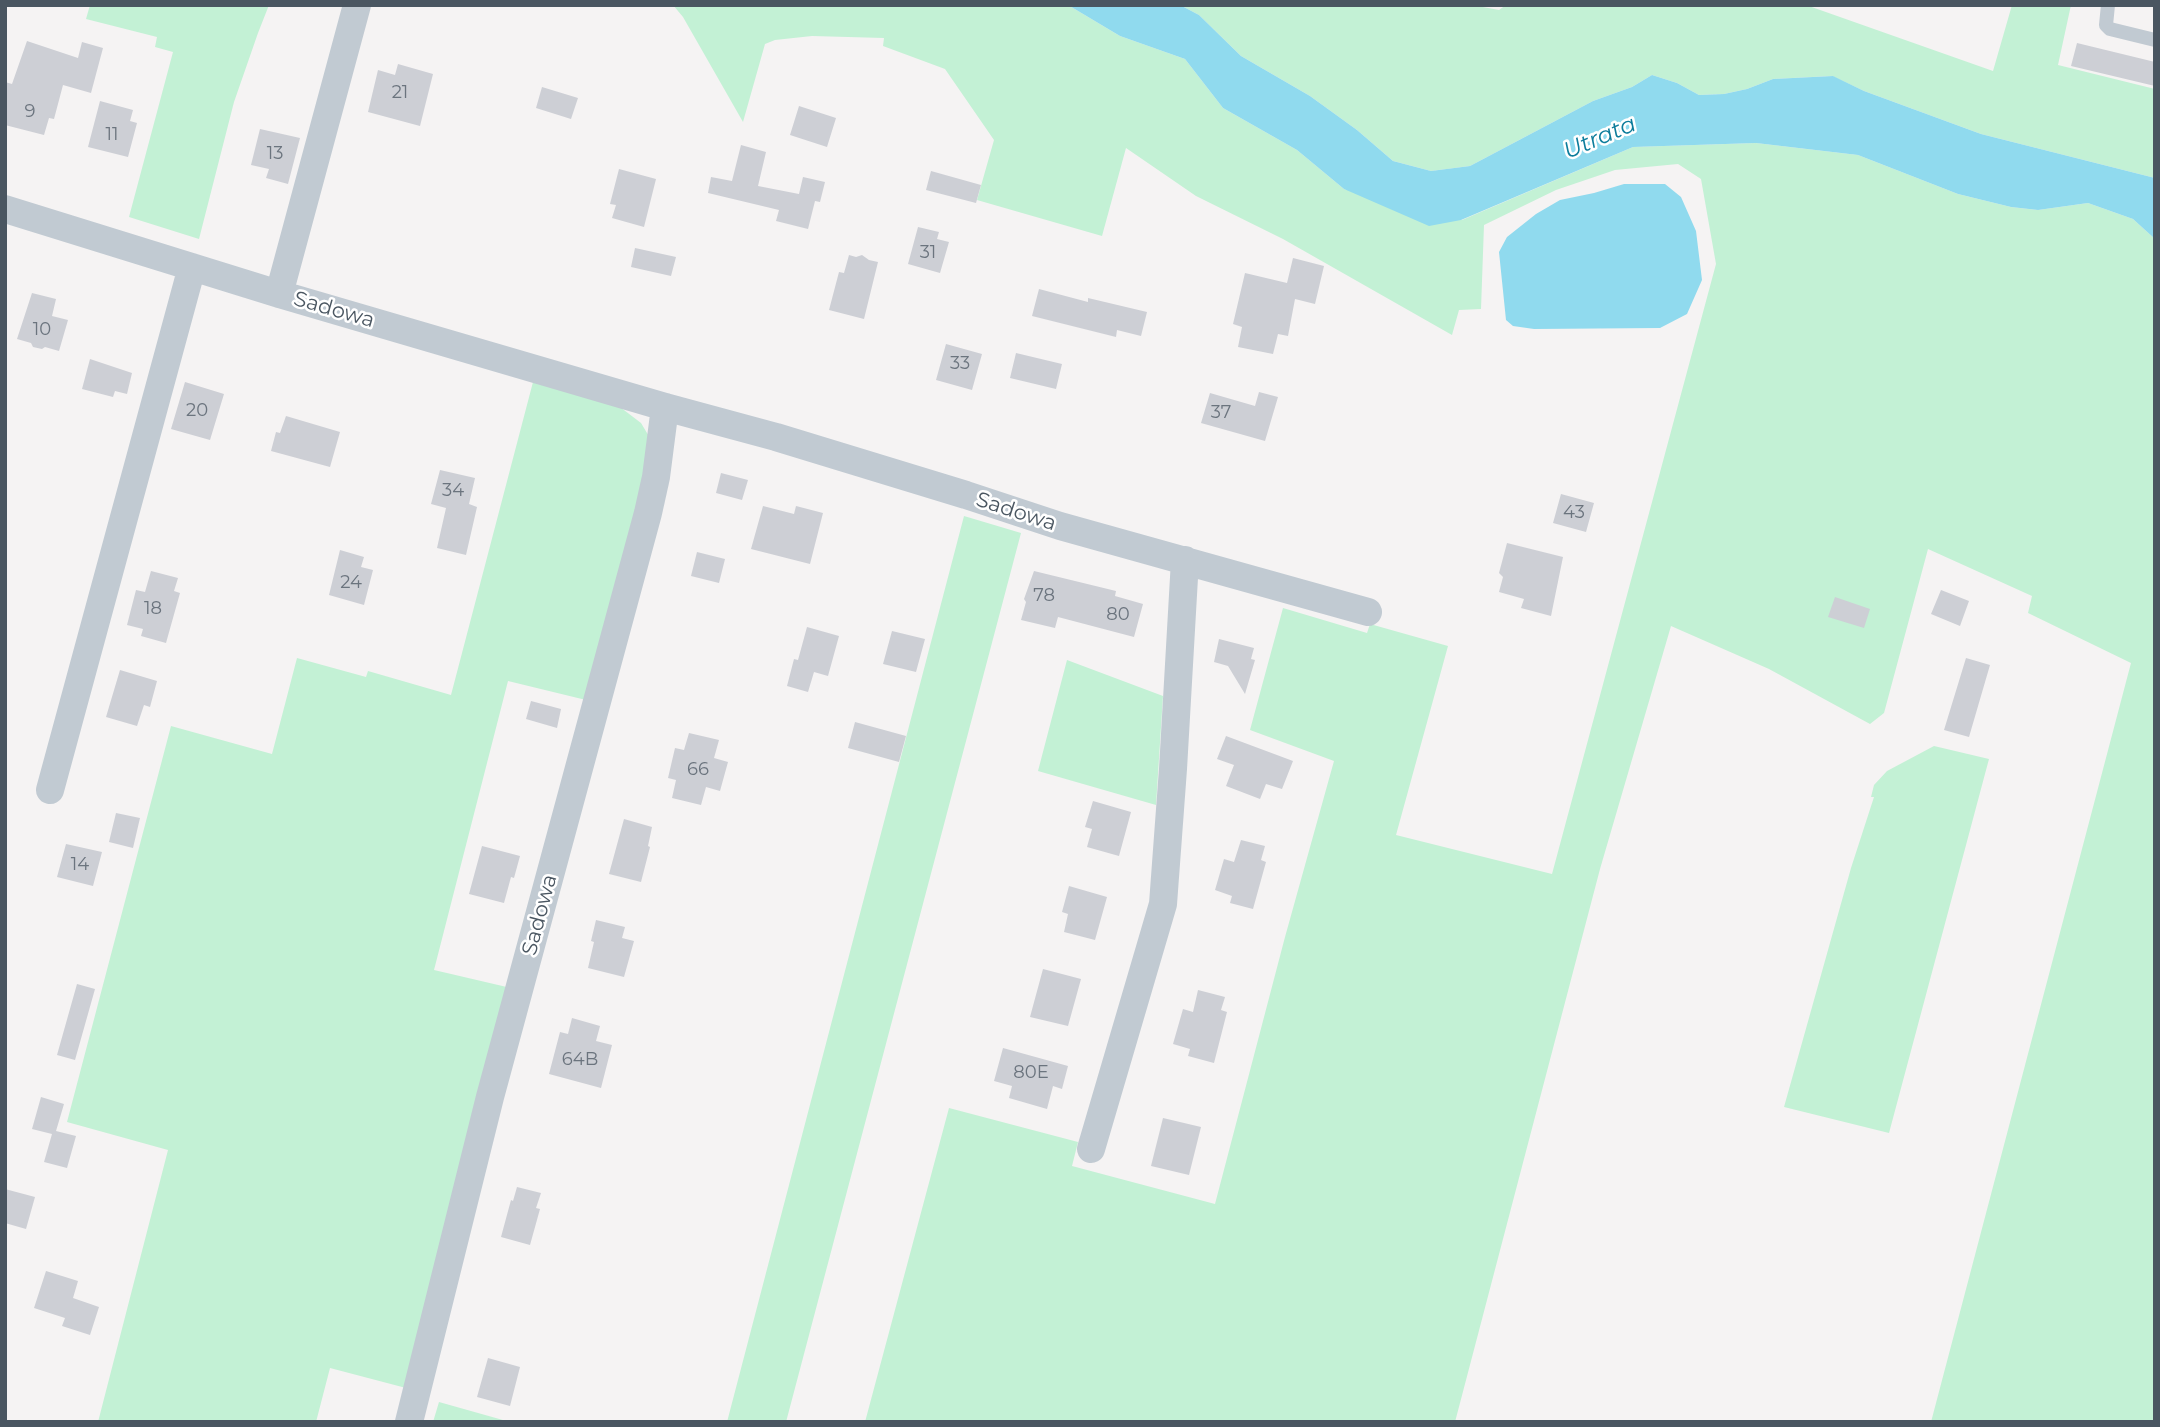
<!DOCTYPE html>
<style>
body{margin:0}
#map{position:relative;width:2160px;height:1427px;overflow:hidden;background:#f5f3f3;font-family:Montserrat,sans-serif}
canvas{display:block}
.frame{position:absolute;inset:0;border:7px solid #4a5661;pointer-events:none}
</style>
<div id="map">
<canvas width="2160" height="1427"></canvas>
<div class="frame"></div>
</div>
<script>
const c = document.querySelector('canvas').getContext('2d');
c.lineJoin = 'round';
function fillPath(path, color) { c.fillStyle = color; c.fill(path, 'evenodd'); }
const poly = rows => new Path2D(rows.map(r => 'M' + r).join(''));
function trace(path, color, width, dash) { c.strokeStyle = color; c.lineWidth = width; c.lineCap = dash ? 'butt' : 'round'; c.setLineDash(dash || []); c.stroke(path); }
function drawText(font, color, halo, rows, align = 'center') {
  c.font = font + ' Montserrat,sans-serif'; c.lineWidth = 5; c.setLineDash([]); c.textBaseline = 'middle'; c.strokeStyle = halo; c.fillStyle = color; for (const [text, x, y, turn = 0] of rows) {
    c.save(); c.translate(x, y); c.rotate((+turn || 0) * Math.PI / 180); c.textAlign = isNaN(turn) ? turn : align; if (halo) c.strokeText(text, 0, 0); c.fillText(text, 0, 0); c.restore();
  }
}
const green = poly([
 [90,5,269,5,258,33,234,102,199,239,129,217,173,52,155,47,157,37,86,19],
 [673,5,1068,5,1120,36,1185,59,1223,108,1297,150,1344,189,1462,220,1633,147,1756,143,1858,155,1958,194,2011,207,2038,210,2088,203,2133,219,2155,239,2155,1422,1931,1422,2131,663,2028,613,2032,596,1928,549,1884,713,1870,724,1769,669,1671,626,1600,869,1455,1422,865,1422,949,1108,1078,1142,1072,1166,1215,1204,1285,937,1334,761,1250,730,1283,608,1367,633,1370,624,1448,646,1396,835,1552,874,1716,264,1701,179,1678,164,1615,170,1556,190,1484,225,1481,309,1459,310,1452,335,1283,239,1196,196,1126,148,1102,236,977,200,994,140,945,69,883,46,884,38,812,36,775,40,765,44,743,122,683,17],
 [1180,5,1472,5,1499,10,1506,5,1806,5,1993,71,2012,5,2071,5,2058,65,2155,89,2155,178,1981,134,1864,91,1832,76,1773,79,1747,89,1724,94,1699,95,1677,83,1652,75,1632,87,1593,101,1470,166,1431,171,1393,161,1357,130,1310,96,1241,56,1199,15],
 [533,382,620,407,641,423,650,438,652,456,586,700,508,681,434,970,511,988,406,1388,330,1368,316,1422,98,1422,168,1150,67,1122,171,726,272,754,297,658,366,677,368,671,451,695],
 [964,516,1021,533,786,1422,727,1422],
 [1067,660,1163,696,1156,805,1038,771],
 [1934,746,1989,759,1889,1133,1784,1107,1851,868,1874,797,1871,797,1874,785,1887,771],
 [439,1402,510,1422,433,1422]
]);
const water = poly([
 [1068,5,1180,5,1199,15,1241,56,1310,96,1357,130,1393,161,1431,171,1470,166,1593,101,1632,87,1652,75,1677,83,1699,95,1724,94,1747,89,1773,79,1833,76,1864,91,1981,134,2155,178,2155,239,2133,219,2088,203,2038,210,2011,207,1958,194,1858,155,1756,143,1633,147,1461,220,1429,226,1344,189,1297,150,1223,108,1185,59,1120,36],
 [1624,184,1665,184,1681,197,1696,231,1702,280,1687,314,1660,328,1534,329,1513,326,1506,320,1499,252,1507,237,1536,214,1560,200,1594,193]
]);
const building = poly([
 [27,41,78,58,82,42,103,48,91,93,63,85,54,119,49,118,44,135,5,125,5,82,12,84],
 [2077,43,2155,62,2155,86,2071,66],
 [398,64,433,74,420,126,368,112,378,70,395,75],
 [542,87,578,98,571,119,536,108],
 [100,101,133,110,130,121,137,123,128,157,88,147],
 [799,106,836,118,827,147,790,135],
 [260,129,300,138,288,184,266,178,269,169,251,165],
 [741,145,766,152,758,186,799,194,803,177,825,182,820,202,815,201,808,229,776,221,779,210,708,193,711,177,732,181],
 [619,169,656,179,644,227,612,218,616,205,610,204],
 [931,171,981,185,976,203,926,190],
 [918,227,939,232,937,239,949,242,940,273,908,264],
 [635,248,676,257,671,276,631,267],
 [849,255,856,257,862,255,869,260,878,262,864,319,829,310,839,272,844,273],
 [1293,258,1324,266,1315,304,1295,299,1288,336,1278,334,1273,354,1238,347,1242,327,1233,324,1245,273,1287,283],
 [1039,289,1088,302,1088,298,1147,312,1141,336,1117,330,1116,337,1032,316],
 [32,293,56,299,52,316,68,320,59,351,45,347,42,349,33,347,31,343,17,339],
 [946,344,982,354,972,390,936,380],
 [1016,353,1062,364,1056,389,1010,378],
 [90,359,132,373,127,394,115,391,113,397,82,389],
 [185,382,224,394,210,440,171,429],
 [1259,392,1278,397,1265,441,1201,423,1210,393,1255,406],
 [286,416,340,432,330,467,271,451,276,432,280,433],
 [440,470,475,478,469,504,477,507,466,555,437,548,446,508,431,504],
 [721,473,748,480,742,500,716,493],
 [1561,494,1594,503,1586,532,1553,523],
 [763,506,794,514,796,506,823,513,810,564,751,549],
 [1507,543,1563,557,1551,616,1521,608,1524,599,1499,592,1503,577,1499,573],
 [340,550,364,557,361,567,373,570,364,605,329,595],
 [697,552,725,559,719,583,691,576],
 [151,571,178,578,174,591,180,593,166,643,141,636,143,629,127,625,136,590,145,592],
 [1034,571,1116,591,1115,596,1143,604,1134,637,1058,617,1055,628,1021,620,1026,602,1024,599],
 [1941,590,1969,601,1960,626,1931,614],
 [1835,597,1870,609,1864,628,1828,617],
 [807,627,839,636,828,676,814,672,808,692,787,686,794,659,798,660],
 [892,631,925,639,916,672,883,664],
 [1219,639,1254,648,1251,659,1255,660,1245,694,1228,666,1214,662],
 [1966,658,1990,665,1969,737,1944,730],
 [120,670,157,681,150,707,144,705,137,726,106,717],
 [531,701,561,709,557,728,526,719],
 [855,722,906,736,899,762,848,748],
 [689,733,719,740,714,758,728,762,720,791,706,787,701,805,672,798,676,780,668,778,675,748,684,750],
 [1226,736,1293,761,1282,789,1266,784,1260,799,1226,786,1234,765,1217,759],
 [1093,801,1131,812,1119,856,1087,847,1092,829,1085,827],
 [116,813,140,818,133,848,109,842],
 [624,819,652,827,648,846,650,847,641,882,609,874],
 [1241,840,1265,846,1261,860,1266,862,1253,909,1230,903,1232,896,1215,890,1224,859,1234,862],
 [66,844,102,852,93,886,57,877],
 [482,846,520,856,514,878,511,877,504,903,469,894],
 [1069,886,1107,897,1095,940,1064,932,1068,914,1062,912],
 [596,920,625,927,622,938,634,941,624,977,588,968,594,942,591,941],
 [1043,969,1081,979,1068,1026,1030,1017],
 [77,984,95,989,75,1060,57,1055],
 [1198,990,1225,997,1221,1010,1227,1012,1214,1063,1188,1056,1190,1049,1173,1044,1183,1009,1193,1012],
 [572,1018,600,1026,596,1041,612,1045,601,1088,549,1074,560,1032,568,1034],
 [1003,1048,1068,1066,1062,1089,1053,1086,1047,1109,1009,1098,1012,1086,994,1081],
 [41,1097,64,1104,56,1131,76,1136,67,1168,44,1162,52,1134,32,1129],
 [1163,1118,1201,1127,1189,1175,1151,1166],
 [517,1187,541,1193,536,1208,540,1209,530,1245,501,1237,511,1200,513,1201],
 [5,1189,35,1197,26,1229,5,1223],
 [46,1271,78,1281,73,1298,99,1307,90,1335,62,1326,65,1318,34,1308],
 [488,1358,520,1367,510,1406,477,1397]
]);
const service = poly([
 [2108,5,2106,25,2110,29,2155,40]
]);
const minor = poly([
 [5,209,279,294,665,407,776,437,966,495,1060,526,1368,612],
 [279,294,357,5],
 [50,790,192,267],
 [1091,1149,1163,904,1173,769,1185,560],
 [409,1422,490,1097,648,513,656,477,665,407]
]);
const numberNames = [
 ["21",400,93],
 ["9",30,112],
 ["11",112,135],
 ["13",275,154],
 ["31",928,253],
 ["10",42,330],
 ["33",960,364],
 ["20",197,411],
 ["37",1221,413],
 ["34",453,491],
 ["43",1574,513],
 ["24",351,583],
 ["78",1044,596],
 ["18",153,609],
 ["80",1118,615],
 ["66",698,770],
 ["14",80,865],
 ["64B",580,1060],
 ["80E",1031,1073]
];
const streetNames = [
 ["Sadowa",334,310,16],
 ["Sadowa",1016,512,18],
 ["Sadowa",540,915,-75]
];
const waterNames = [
 ["Utrata",1600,138,-23]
];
fillPath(green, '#c3f1d5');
fillPath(water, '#90daee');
fillPath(building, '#cdcfd5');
trace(service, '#c1cad2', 14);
trace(minor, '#c1cad2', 28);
drawText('18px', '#6b747e', null, numberNames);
drawText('21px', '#4a5661', '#fff', streetNames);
drawText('italic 23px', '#0c7c9b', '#fff', waterNames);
</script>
